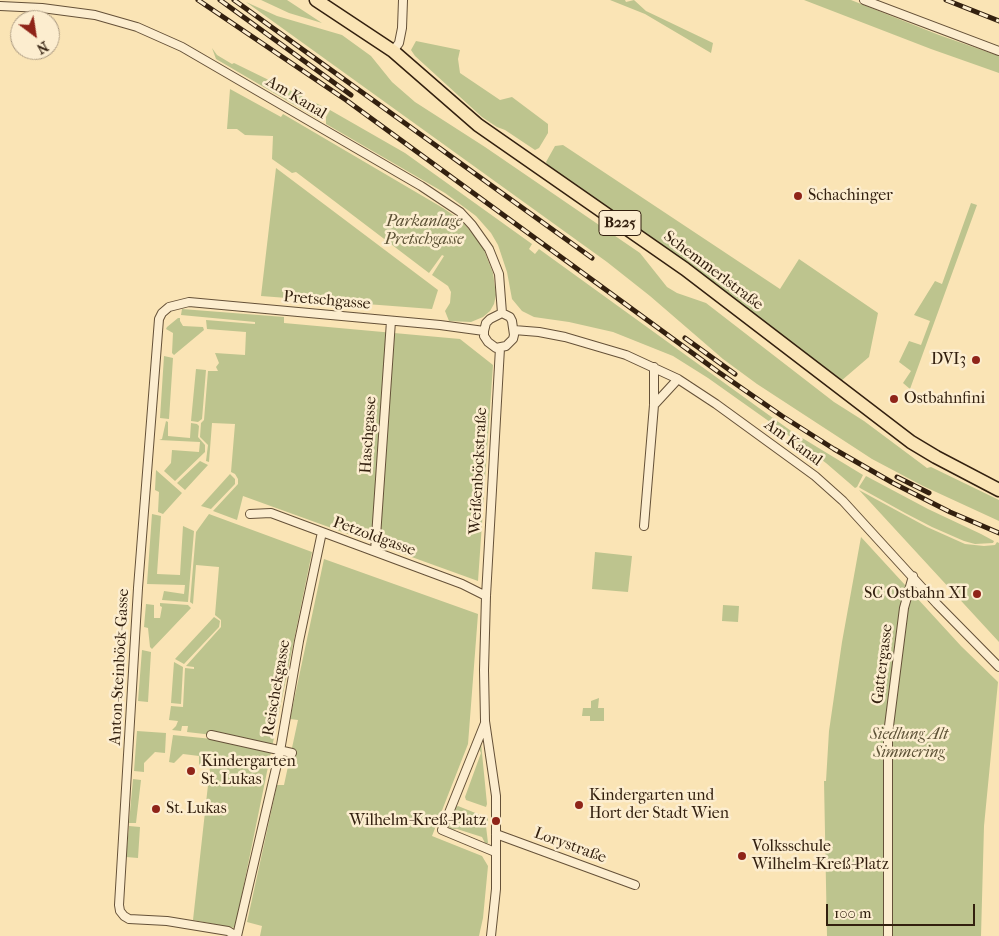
<!DOCTYPE html>
<meta charset="utf-8">
<style>
body{margin:0}
#map{position:relative;width:999px;height:936px;overflow:hidden;background:#fae4b5;font-family:"IM FELL French Canon",serif}
canvas{display:block}
.north{position:absolute;left:10px;top:10px;width:50px;height:50px;box-sizing:border-box;background:#fcedcf;border:1px solid #ac9b82;border-radius:50%;rotate:149deg;font-size:14px;font-weight:700;line-height:20px;text-align:center;color:#33200f}
.north::after{content:'';display:block;margin:auto;width:18px;height:22px;background:#8f2418;clip-path:polygon(50% 0,100% 100%,50% 72%,0 100%)}
.scale{position:absolute;left:826px;top:904px;width:149px;height:22px;box-sizing:border-box;border:2px solid #33200f;border-top:0;padding-left:6px;font-size:15px;line-height:18px;white-space:nowrap;color:#33200f;-webkit-text-stroke:4px #fcedcf;paint-order:stroke}
</style>
<div id="map">
<canvas width="999" height="936"></canvas>
<div class="north">N</div>
<div class="scale">100 m</div>
</div>
<script>
const c = document.querySelector('canvas').getContext('2d');
c.lineJoin = 'round';
function fillPath(path, color) { c.fillStyle = color; c.fill(path, 'evenodd'); }
const poly = rows => new Path2D(rows.map(r => 'M' + r).join(''));
function trace(path, color, width, dash) { c.strokeStyle = color; c.lineWidth = width; c.lineCap = dash ? 'butt' : 'round'; c.setLineDash(dash || []); c.stroke(path); }
function drawText(font, color, halo, rows, align = 'center') {
  c.font = font + ' "IM FELL French Canon",serif'; c.lineWidth = 5; c.setLineDash([]); c.textBaseline = 'middle'; c.strokeStyle = halo; c.fillStyle = color; for (const [text, x, y, turn = 0] of rows) {
    c.save(); c.translate(x, y); c.rotate((+turn || 0) * Math.PI / 180); c.textAlign = isNaN(turn) ? turn : align; if (halo) c.strokeText(text, 0, 0); c.fillText(text, 0, 0); c.restore();
  }
}
const green = poly([
 [261,0,287,0,322,23,289,13],
 [610,0,625,0,626,2,634,0,646,11,713,43,711,53,645,14],
 [804,0,851,0,939,35,999,56,999,73,931,49],
 [246,2,277,16,342,35,371,56,392,82,415,102,485,147,640,253,667,287,677,293,706,303,834,402,864,421,927,468,931,467,999,500,999,521,923,486,872,459,757,384,723,359,650,296,607,262],
 [416,41,460,50,458,59,460,73,500,100,512,97,548,124,548,133,539,148,535,150,505,130,497,127,482,117,415,56,411,50],
 [212,48,217,55,232,64,234,63,324,107,322,118,320,120,216,59],
 [230,89,281,117,283,114,443,208,462,221,482,245,493,273,496,295,494,304,490,311,483,317,471,322,449,321,445,311,450,303,451,292,448,286,432,275,444,256,442,255,429,273,296,172,292,173,272,159,273,136,245,135,237,129,227,129],
 [330,110,405,153,532,244,529,249,535,254,539,249,759,408,794,433,863,475,857,487,855,488,826,463,770,422,708,378,673,356,613,332,569,322,534,317,522,311,512,299,507,272,498,245,491,233,476,216,445,193,326,124,326,117],
 [563,145,780,289,799,259,878,313,869,357,841,381,549,167,546,162,555,146],
 [276,168,438,290,432,309,261,296],
 [971,203,977,205,910,389,903,383,911,371,899,362,909,341,921,345,930,321,914,315,935,281,942,284],
 [182,309,284,317,284,323,460,339,493,365,478,581,243,496,237,520,213,511,238,484,238,479,235,474,231,472,235,424,212,423,209,462,206,461,208,445,200,437,201,423,204,420,208,371,218,371,216,367,219,363,215,353,245,355,246,332,207,329,206,320,255,324,255,322,181,315],
 [178,318,180,318,180,321,183,326,203,327,204,330,174,355,172,353,173,333,166,329,167,327],
 [164,356,173,358,169,419,160,418],
 [196,369,206,370,202,419,198,422,191,421],
 [166,421,168,422,168,436,190,438,191,423,197,424,199,426,198,437,205,445,205,452,175,481,164,471,171,463,172,450,199,452,200,442,159,440,162,439],
 [200,461,208,465,185,490,177,483],
 [156,470,182,493,163,514,158,512,159,492,155,490],
 [230,474,235,479,235,484,211,509,201,506],
 [866,476,928,509,981,534,994,541,993,543,975,544,964,541,932,527,905,513,860,488,859,487],
 [859,490,927,527,965,544,984,546,995,545,997,542,999,543,999,642],
 [152,514,161,516,157,574,180,575,183,526,194,531,188,602,162,600,164,591,184,594,185,585,147,584],
 [209,514,312,552,235,928,193,920,210,767,199,766,199,756,183,754,174,763,169,762,173,735,212,739,213,735,187,732,188,726,182,726,181,731,172,730,176,726,178,721,169,720,171,706,183,707,185,668,194,669,194,667,186,666,221,627,221,620,215,615,219,567,196,565,193,604,190,602,196,532],
 [861,537,961,646,998,682,984,826,981,936,827,936,824,781,826,781,829,731,842,642],
 [595,552,632,556,628,592,592,589],
 [324,559,478,614,468,744,432,836,482,856,488,866,483,918,479,936,260,936,262,926,247,922,277,785,284,785,298,720,290,719],
 [160,603,188,605,191,608,152,649,150,647,148,628,144,627,146,604,154,605,154,618,160,618,162,607,160,606],
 [723,605,739,606,738,622,722,621],
 [214,617,220,621,219,627,184,664,175,659],
 [142,650,151,652,148,702,138,701],
 [174,662,183,667,181,704,171,703],
 [599,698,598,708,604,708,604,721,590,721,590,716,582,716,583,708,591,708,591,701],
 [137,731,166,733,165,753,155,752,144,763,144,772,134,771],
 [481,743,487,804,486,807,466,800,465,797,481,753,479,749],
 [133,779,141,780,136,823,129,823],
 [458,806,488,818,488,825,486,826,488,843,485,843,482,837,457,829,450,830,449,827,456,807],
 [129,826,140,827,138,858,126,857]
]);
const street = poly([
 [864,0,999,51],
 [0,6,42,8,95,15,137,27,182,47,421,186,460,212,472,225,489,249,499,274,502,313],
 [393,51,399,43,402,28,403,0],
 [502,313,510,317,512,321,514,335,513,339,506,346,496,348,488,342,484,336,484,331,486,323,490,319,502,313],
 [514,330,539,332,565,337,626,355,678,379,716,404,815,476,843,501,937,604,999,667],
 [654,405,678,379],
 [250,514,271,513,462,584,486,596],
 [644,526,654,405,654,367],
 [375,551,391,321],
 [485,723,442,830,495,852],
 [211,735,292,753],
 [496,834,635,885],
 [236,936,228,931,167,921,129,919,124,916,120,911,119,905,138,588,159,319,162,313,169,307,189,302,440,325,484,331],
 [237,936,280,751,299,641,322,532],
 [491,936,496,889,496,796,485,721,484,670,486,596,500,348],
 [888,936,888,734,904,608,913,576]
]);
const primary = poly([
 [316,0,393,51,478,125,685,269,911,442,936,457,999,490]
]);
const rail = poly([
 [198,0,346,100,717,371,782,416,834,449,893,483,950,512,999,533],
 [220,0,351,95],
 [234,0,592,258],
 [946,0,999,21],
 [685,338,735,374],
 [897,477,929,493]
]);
const markers = [
 [798,196,5,"#8f2418"],
 [976,360,5,"#8f2418"],
 [894,399,5,"#8f2418"],
 [977,594,5,"#8f2418"],
 [191,771,5,"#8f2418"],
 [579,805,5,"#8f2418"],
 [156,809,5,"#8f2418"],
 [496,821,5,"#8f2418"],
 [742,856,5,"#8f2418"]
];
const shields = [
 [620,223,42]
];
const shieldNames = [
 ["B225",620,223]
];
const streetNames = [
 ["Am Kanal",296,98,31],
 ["Schemmerlstraße",713,271,37],
 ["Pretschgasse",327,301,5],
 ["Haschgasse",369,435,-86],
 ["Am Kanal",793,443,36],
 ["Weißenböckstraße",479,471,-87],
 ["Petzoldgasse",374,537,20],
 ["Gattergasse",883,664,-83],
 ["Anton-Steinböck-Gasse",120,667,-87],
 ["Reischekgasse",277,688,-80],
 ["Lorystraße",570,846,20]
];
const poiNames = [
 ["Schachinger",808,196],
 ["DVI3",966,360,"right"],
 ["Ostbahnfini",904,399],
 ["SC Ostbahn XI",967,594,"right"],
 ["Kindergarten",201,762],
 ["St. Lukas",201,780],
 ["Kindergarten und",589,796],
 ["Hort der Stadt Wien",589,814],
 ["St. Lukas",166,809],
 ["Wilhelm-Kreß-Platz",486,821,"right"],
 ["Volksschule",752,847],
 ["Wilhelm-Kreß-Platz",752,865]
];
const parkNames = [
 ["Parkanlage",424,222],
 ["Pretschgasse",424,240],
 ["Siedlung Alt",909,735],
 ["Simmering",909,753]
];
fillPath(green, '#bdc48e');
trace(street, '#655138', 10);
trace(primary, '#33200f', 15);
trace(street, '#fcedcf', 8);
trace(primary, '#fae4b5', 12);
trace(rail, '#33200f', 5);
trace(rail, '#fcedcf', 3, [9]);
for (const [x, y, r, color] of markers) { const dot = new Path2D(); dot.arc(x, y, r, 0, 2 * Math.PI); c.fillStyle = color; c.fill(dot); trace(dot, '#fcedcf', 2); }
for (const [x, y, w] of shields) { const box = new Path2D(); box.roundRect(x - w / 2, y - 12.5, w, 25, 4); c.fillStyle = '#fcedcf'; c.fill(box); trace(box, '#33200f', 1); }
drawText('bold 15px', '#33200f', null, shieldNames);
drawText('16px', '#33200f', '#fcedcf', streetNames);
drawText('16px', '#33200f', '#fcedcf', poiNames, 'left');
drawText('italic 16px', '#5c5135', '#fcedcf', parkNames);
</script>
